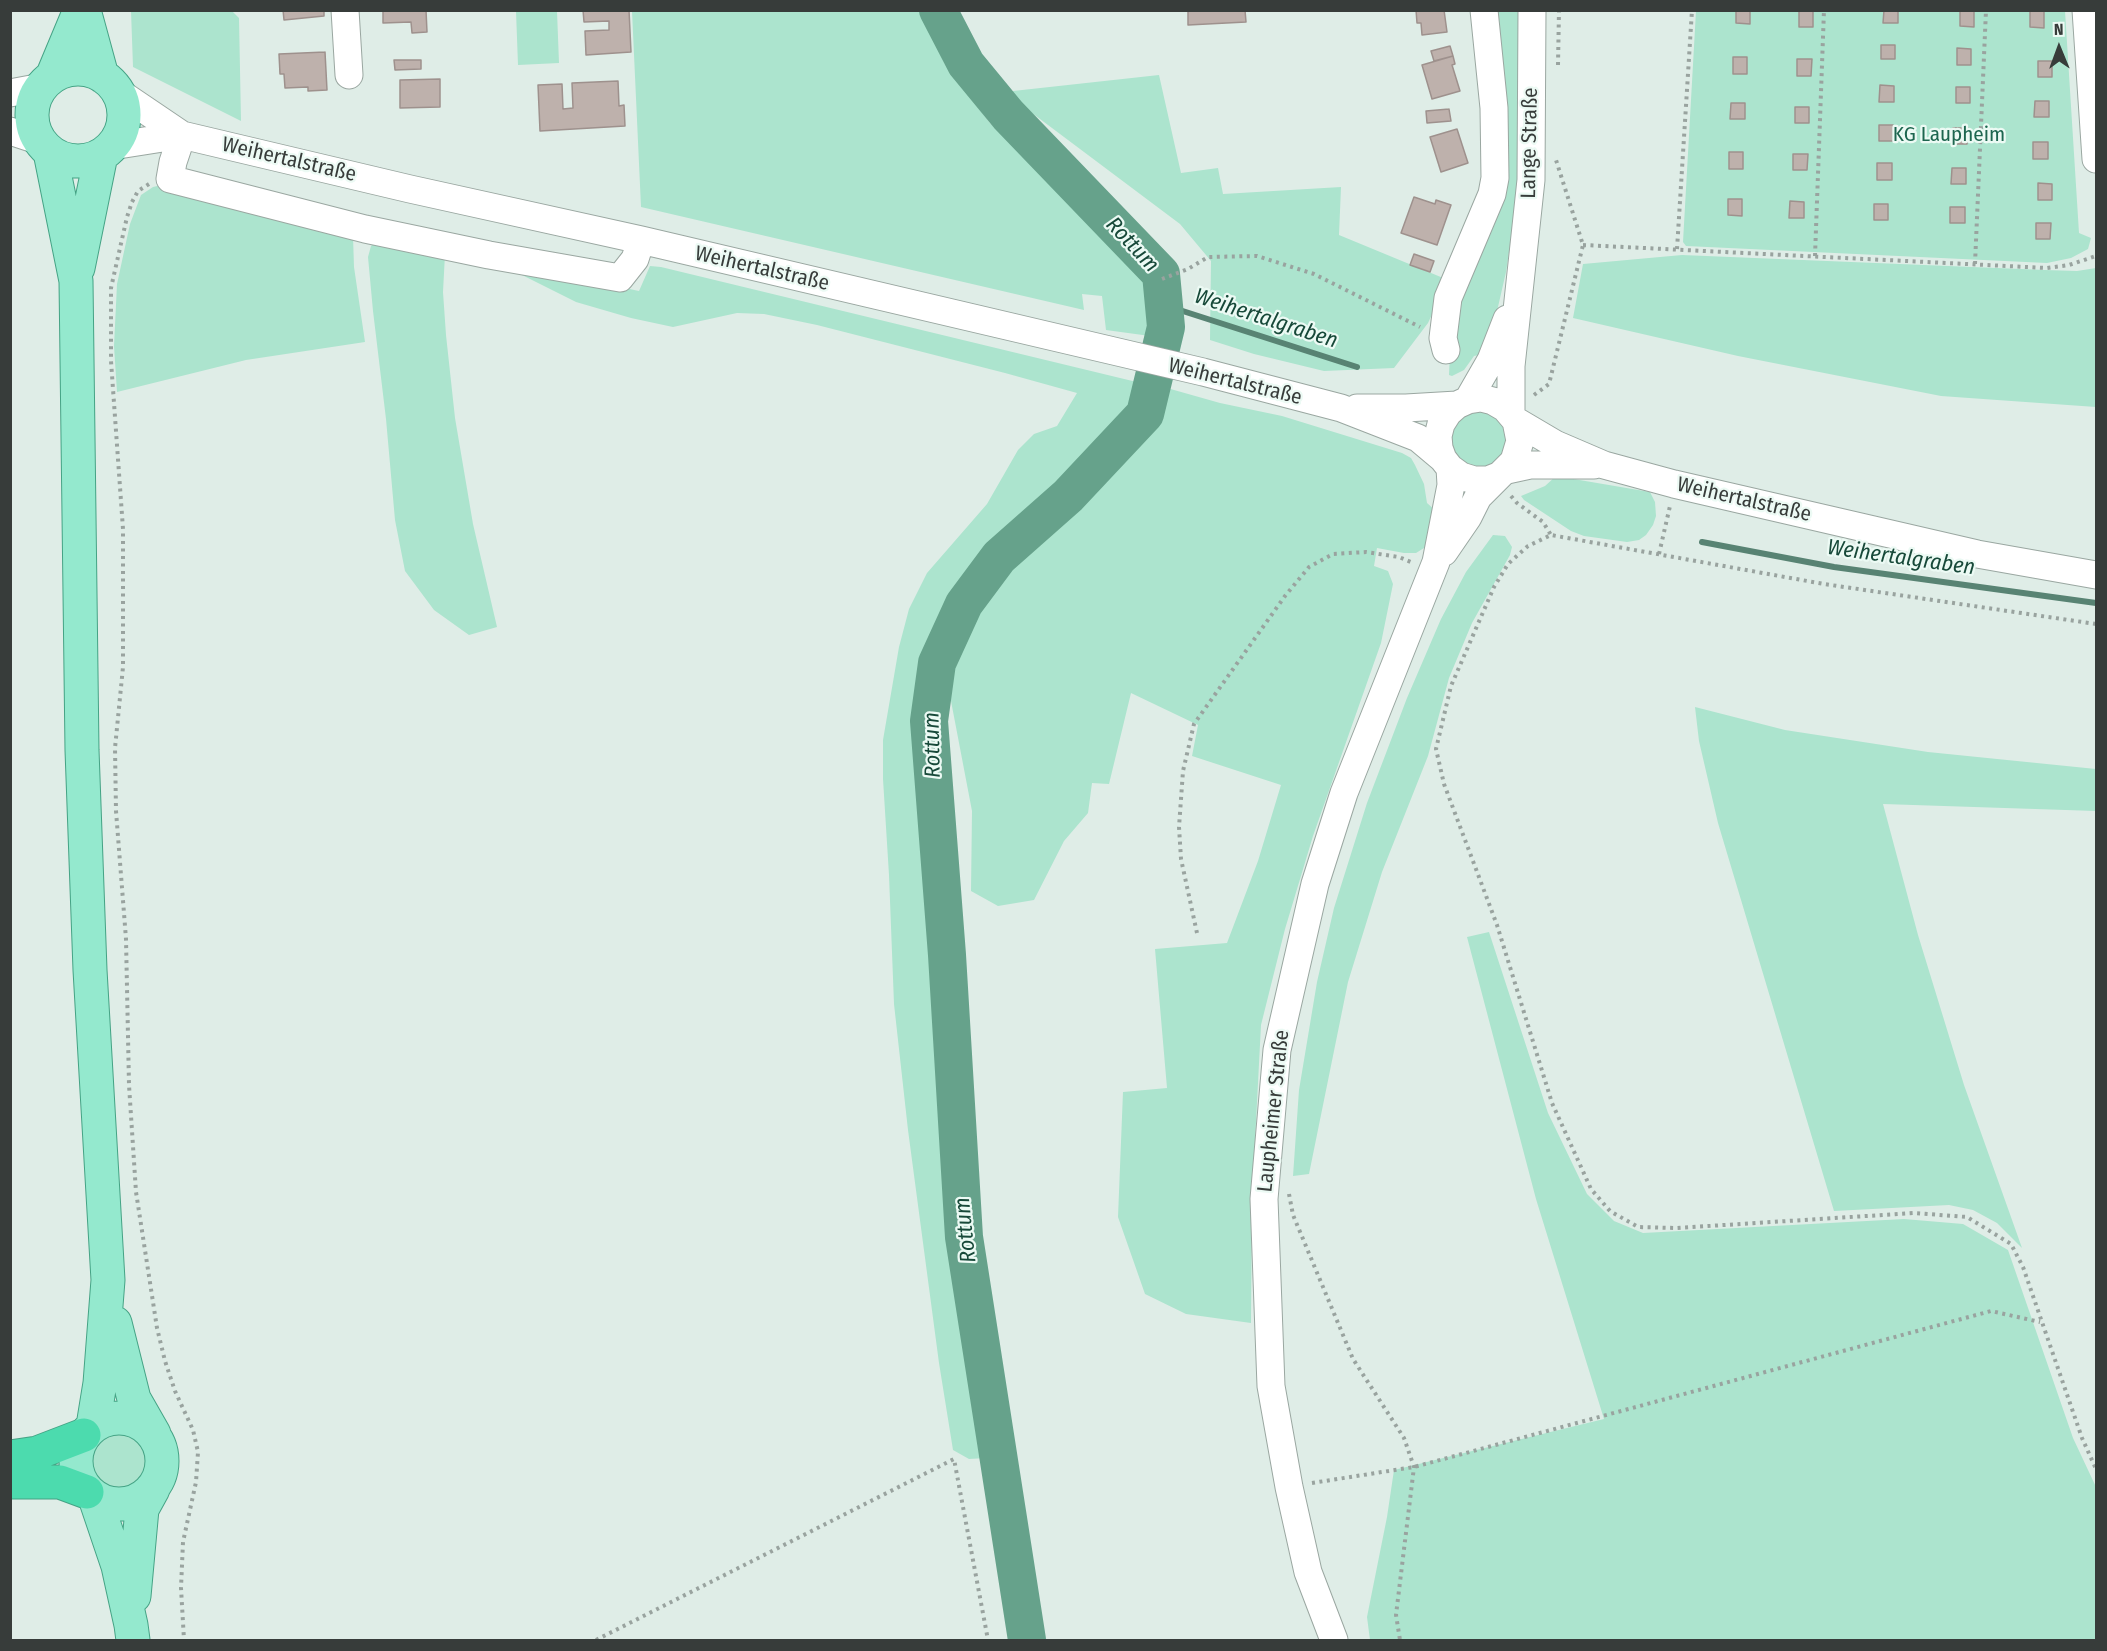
<!DOCTYPE html>
<meta charset="utf-8">
<style>
body{margin:0}
#map{position:relative;width:2107px;height:1651px;overflow:hidden;background:#dfede7;font-family:"Fira Sans Condensed",sans-serif}
canvas{display:block}
.frame{position:absolute;inset:0;border:12px solid #373c3a;pointer-events:none}
.north{position:absolute;left:2029px;top:18px;width:60px;height:60px;-webkit-text-stroke:4px #ecfaf4;paint-order:stroke;rotate:359deg;font-size:16px;font-weight:700;line-height:24px;text-align:center;color:#373c3a}
.north::after{content:'';display:block;margin:auto;width:21px;height:27px;background:#373c3a;clip-path:polygon(50% 0,100% 100%,50% 72%,0 100%)}
</style>
<div id="map">
<canvas width="2107" height="1651"></canvas>
<div class="frame"></div>
<div class="north">N</div>
</div>
<script>
const c = document.querySelector('canvas').getContext('2d');
c.lineJoin = 'round';
function fillPath(path, color) { c.fillStyle = color; c.fill(path, 'evenodd'); }
const poly = rows => new Path2D(rows.map(r => 'M' + r).join(''));
function trace(path, color, width, dash) { c.strokeStyle = color; c.lineWidth = width; c.lineCap = dash ? 'butt' : 'round'; c.setLineDash(dash || []); c.stroke(path); }
function drawText(font, color, halo, rows, align = 'center') {
  c.font = font + ' "Fira Sans Condensed",sans-serif'; c.lineWidth = 4.5; c.setLineDash([]); c.textBaseline = 'middle'; c.strokeStyle = halo; c.fillStyle = color; for (const [text, x, y, turn = 0] of rows) {
    c.save(); c.translate(x, y); c.rotate((+turn || 0) * Math.PI / 180); c.textAlign = isNaN(turn) ? turn : align; if (halo) c.strokeText(text, 0, 0); c.fillText(text, 0, 0); c.restore();
  }
}
const green = poly([
 [131,11,232,11,239,18,241,121,133,67],
 [516,11,557,11,559,63,518,65],
 [632,11,924,11,926,22,945,64,990,123,1146,275,1150,292,1150,336,1106,330,1102,296,1082,294,1084,310,641,207],
 [1493,11,1523,11,1519,164,1515,212,1506,272,1495,320,1484,354,1474,356,1464,370,1452,376,1449,375,1452,307,1492,208],
 [1696,11,2065,11,2079,233,2091,238,2088,249,2071,258,2047,263,1686,246,1683,242],
 [1159,75,1181,173,1218,168,1223,194,1341,187,1339,235,1448,280,1428,323,1394,368,1324,371,1254,354,1210,340,1211,261,1180,224,1004,92],
 [166,184,353,236,354,267,365,342,246,360,117,392,114,346,117,284,130,224,141,195,153,187],
 [381,237,639,291,650,266,661,267,1149,385,1130,411,1079,461,1052,495,1001,546,949,608,931,652,923,689,920,736,920,825,967,1330,986,1458,969,1459,953,1450,939,1363,908,1130,894,1004,889,875,883,779,883,740,899,647,909,609,927,573,987,504,1018,450,1034,434,1057,426,1077,393,1005,373,817,325,764,314,737,313,673,327,631,318,576,302,506,267,445,254,443,292,446,335,455,418,473,524,497,627,469,635,434,610,405,571,395,520,386,419,373,311,368,257,371,246],
 [1682,255,2045,270,2077,271,2096,268,2096,407,1941,396,1738,356,1573,318,1583,264],
 [1167,388,1220,403,1282,416,1402,453,1411,458,1415,465,1424,484,1427,503,1437,512,1430,538,1424,548,1416,553,1404,553,1377,548,1374,566,1388,571,1393,584,1381,643,1313,836,1285,929,1261,1025,1252,1199,1251,1323,1186,1314,1145,1294,1118,1217,1123,1092,1167,1088,1155,949,1227,943,1258,861,1281,785,1192,756,1198,725,1131,693,1109,784,1092,783,1088,813,1064,841,1034,900,998,906,971,891,972,811,947,680,957,642,994,578,1030,542,1131,449,1159,413],
 [1477,409,1496,415,1507,431,1506,450,1494,465,1476,470,1452,457,1448,430,1453,422],
 [1556,476,1650,492,1655,502,1656,516,1653,525,1646,535,1639,540,1627,542,1584,536,1571,531,1524,500,1521,496,1545,486],
 [1493,535,1505,536,1512,547,1510,555,1472,623,1449,678,1428,756,1382,872,1348,982,1309,1174,1293,1176,1299,1090,1317,982,1334,908,1367,803,1407,698,1441,619,1466,572],
 [1695,707,1785,730,1928,752,2096,769,2096,811,1883,804,1918,935,1964,1085,2022,1248,1997,1223,1973,1210,1949,1205,1834,1211,1718,823,1699,741],
 [1489,932,1548,1113,1587,1194,1614,1221,1643,1233,1904,1219,1963,1224,2008,1250,2073,1438,2096,1487,2096,1640,1370,1640,1367,1617,1387,1517,1394,1470,1604,1419,1536,1199,1467,937],
 '87 1460a32 32 0 1 1 64 0a32 32 0 1 1-64 0Z'
]);
const stream = poly([
 [1164,305,1357,367],
 [1702,542,1834,567,2096,603]
]);
const river = poly([
 [938,10,966,64,1008,115,1161,274,1166,327,1145,414,1068,496,999,557,964,604,937,663,929,721,947,955,964,1237,1027,1640]
]);
const building = poly([
 [283,10,324,10,324,16,284,20,283,10],
 [383,10,426,10,427,32,412,33,411,22,383,23,383,10],
 [583,10,629,10,631,52,586,55,585,31,609,30,609,21,584,22,583,10],
 [1188,10,1245,10,1246,22,1188,25,1188,10],
 [1416,10,1444,10,1447,32,1422,35,1421,23,1417,23,1416,10],
 [1736,10,1750,10,1750,24,1736,23,1736,10],
 [1799,10,1813,11,1813,27,1799,27,1799,10],
 [1884,10,1898,10,1898,23,1883,23,1884,10],
 [1960,10,1974,10,1974,27,1960,26,1960,10],
 [2030,11,2044,11,2044,28,2030,27,2030,11],
 [1881,45,1895,45,1895,59,1881,59,1881,45],
 [1450,46,1453,56,1434,61,1431,51,1450,46],
 [1957,48,1971,49,1971,65,1957,65,1957,48],
 [325,52,327,90,308,91,308,87,285,88,284,74,280,74,279,54,325,52],
 [1453,56,1455,64,1452,65,1460,91,1432,99,1422,65,1453,56],
 [1733,57,1747,57,1747,74,1733,74,1733,57],
 [1797,59,1812,59,1811,76,1797,76,1797,59],
 [394,60,421,60,421,69,395,70,394,60],
 [2038,61,2052,61,2052,77,2038,77,2038,61],
 [440,79,440,107,400,108,400,80,440,79],
 [618,81,619,106,624,105,625,126,540,131,538,85,562,84,563,109,573,108,572,83,618,81],
 [1880,85,1894,86,1894,102,1879,102,1880,85],
 [1956,87,1970,87,1970,103,1956,103,1956,87],
 [2035,101,2049,101,2049,117,2034,117,2035,101],
 [1731,103,1745,103,1745,119,1730,119,1731,103],
 [1795,107,1809,107,1809,123,1795,123,1795,107],
 [1449,109,1451,121,1427,123,1426,111,1449,109],
 [1879,125,1893,125,1893,141,1879,141,1879,125],
 [1953,128,1968,128,1967,144,1953,144,1953,128],
 [1457,129,1468,163,1441,172,1430,137,1457,129],
 [2033,142,2048,142,2048,159,2033,159,2033,142],
 [1729,152,1743,152,1743,169,1729,169,1729,152],
 [1793,154,1808,154,1807,170,1793,170,1793,154],
 [1877,163,1892,163,1892,180,1877,180,1877,163],
 [1952,168,1966,168,1966,184,1951,184,1952,168],
 [2038,183,2052,184,2052,200,2038,200,2038,183],
 [1414,197,1435,204,1436,200,1451,205,1437,245,1401,233,1414,197],
 [1728,199,1742,199,1742,216,1728,215,1728,199],
 [1790,201,1804,202,1804,218,1789,218,1790,201],
 [1874,204,1888,204,1888,220,1874,220,1874,204],
 [1950,207,1965,207,1965,223,1950,223,1950,207],
 [2036,223,2051,223,2050,239,2036,239,2036,223],
 [1414,254,1434,261,1430,272,1410,265,1414,254]
]);
const path = poly([
 [1558,65,1559,10],
 [149,184,138,191,132,202,127,217,111,288,111,361,123,529,123,667,115,748,116,811,126,939,129,1085,136,1192,157,1328,165,1361,175,1391,193,1430,198,1452,196,1482,183,1542,181,1588,184,1640],
 [1583,245,2047,268,2069,265,2096,256],
 [1677,249,1692,10],
 [1815,256,1824,10],
 [1975,264,1986,10],
 [1162,279,1188,269,1208,257,1257,256,1314,274,1420,327],
 [1534,395,1549,384,1583,245,1556,160],
 [1511,496,1517,503,1543,522,1551,535],
 [1659,554,1670,506],
 [2096,624,1824,584,1551,535,1528,546,1508,564,1494,587,1451,686,1436,749,1444,784,1497,925,1552,1103,1591,1189,1610,1211,1638,1227,1677,1228,1914,1213,1967,1217,2011,1244,2023,1267,2082,1438,2096,1469],
 [1197,933,1181,859,1179,827,1183,771,1194,724,1285,596,1309,567,1333,554,1366,552,1399,557,1413,563],
 [1289,1194,1293,1215,1353,1359,1404,1438,1414,1467,1396,1615,1400,1640],
 [1312,1483,1414,1467,1991,1311,2040,1322],
 [596,1640,954,1459,988,1640]
]);
const minor = poly([
 [345,10,349,75],
 [2086,10,2096,159],
 [117,91,182,135,410,189,641,240,1203,372,1341,408,1418,438,1443,459],
 [10,93,42,87],
 [10,131,40,141],
 [182,135,173,162,170,179,365,229,489,255,620,278,635,259,641,240],
 [112,146,182,135],
 [1446,350,1443,338,1448,298,1492,194,1495,178,1494,108,1484,10],
 [1468,400,1491,360,1507,319],
 [1357,408,1406,408,1457,405],
 [1511,414,1511,366,1531,180,1532,10],
 [1516,421,1555,444,1604,465,1674,484,1977,554,2096,575],
 [1507,470,1530,465,1594,465],
 [1444,552,1468,517,1478,497,1514,461,1520,441,1516,421,1505,408,1493,401,1481,398,1468,400,1457,405,1448,413,1441,424,1438,436,1439,448,1443,459,1450,468,1461,476,1474,480,1488,480,1498,476],
 [1334,1640,1308,1572,1289,1487,1271,1386,1264,1199,1277,1050,1315,884,1344,793,1436,562,1451,485,1450,468]
]);
const major = poly([
 [84,10,102,76],
 '32 115a46 46 0 1 1 92 0a46 46 0 1 1-92 0Z',
 [52,77,80,10],
 [50,152,76,281,82,750,90,970,108,1280,100,1383,93,1426],
 [78,268,101,155],
 [115,1323,134,1399,154,1434],
 '76 1461a43 43 0 1 1 86 0a43 43 0 1 1-86 0Z',
 [95,1498,118,1566,131,1625,133,1640],
 [134,1596,142,1509,153,1489]
]);
const highway = poly([
 [10,1457,37,1453,84,1435],
 [10,1482,60,1482,87,1492]
]);
const parkNames = [
 ["KG Laupheim",1949,135]
];
const streetNames = [
 ["Lange Straße",1530,143,-89],
 ["Weihertalstraße",289,160,13],
 ["Weihertalstraße",762,269,13],
 ["Weihertalstraße",1235,382,14],
 ["Weihertalstraße",1744,500,13],
 ["Laupheimer Straße",1274,1111,-84]
];
const waterNames = [
 ["Rottum",1132,245,47],
 ["Weihertalgraben",1266,319,18],
 ["Weihertalgraben",1901,558,8],
 ["Rottum",933,745,-91],
 ["Rottum",966,1230,-96]
];
fillPath(green, '#ace4ce');
trace(stream, '#588373', 6);
trace(river, '#66a28b', 38);
fillPath(building, '#beb1ac');
trace(building, '#9e918d', 1.5);
trace(minor, '#9aa7a1', 29);
trace(major, '#45a385', 35);
trace(highway, '#45a385', 35);
trace(path, '#99a39f', 4, [3, 4.5]);
trace(minor, '#fff', 27);
trace(major, '#94e9ce', 33);
trace(highway, '#4cdbae', 33);
drawText('21px', '#1d664f', '#ecfaf4', parkNames);
drawText('21px', '#373c3a', '#ecfaf4', streetNames);
drawText('italic 22px', '#174939', '#ecfaf4', waterNames);
</script>
